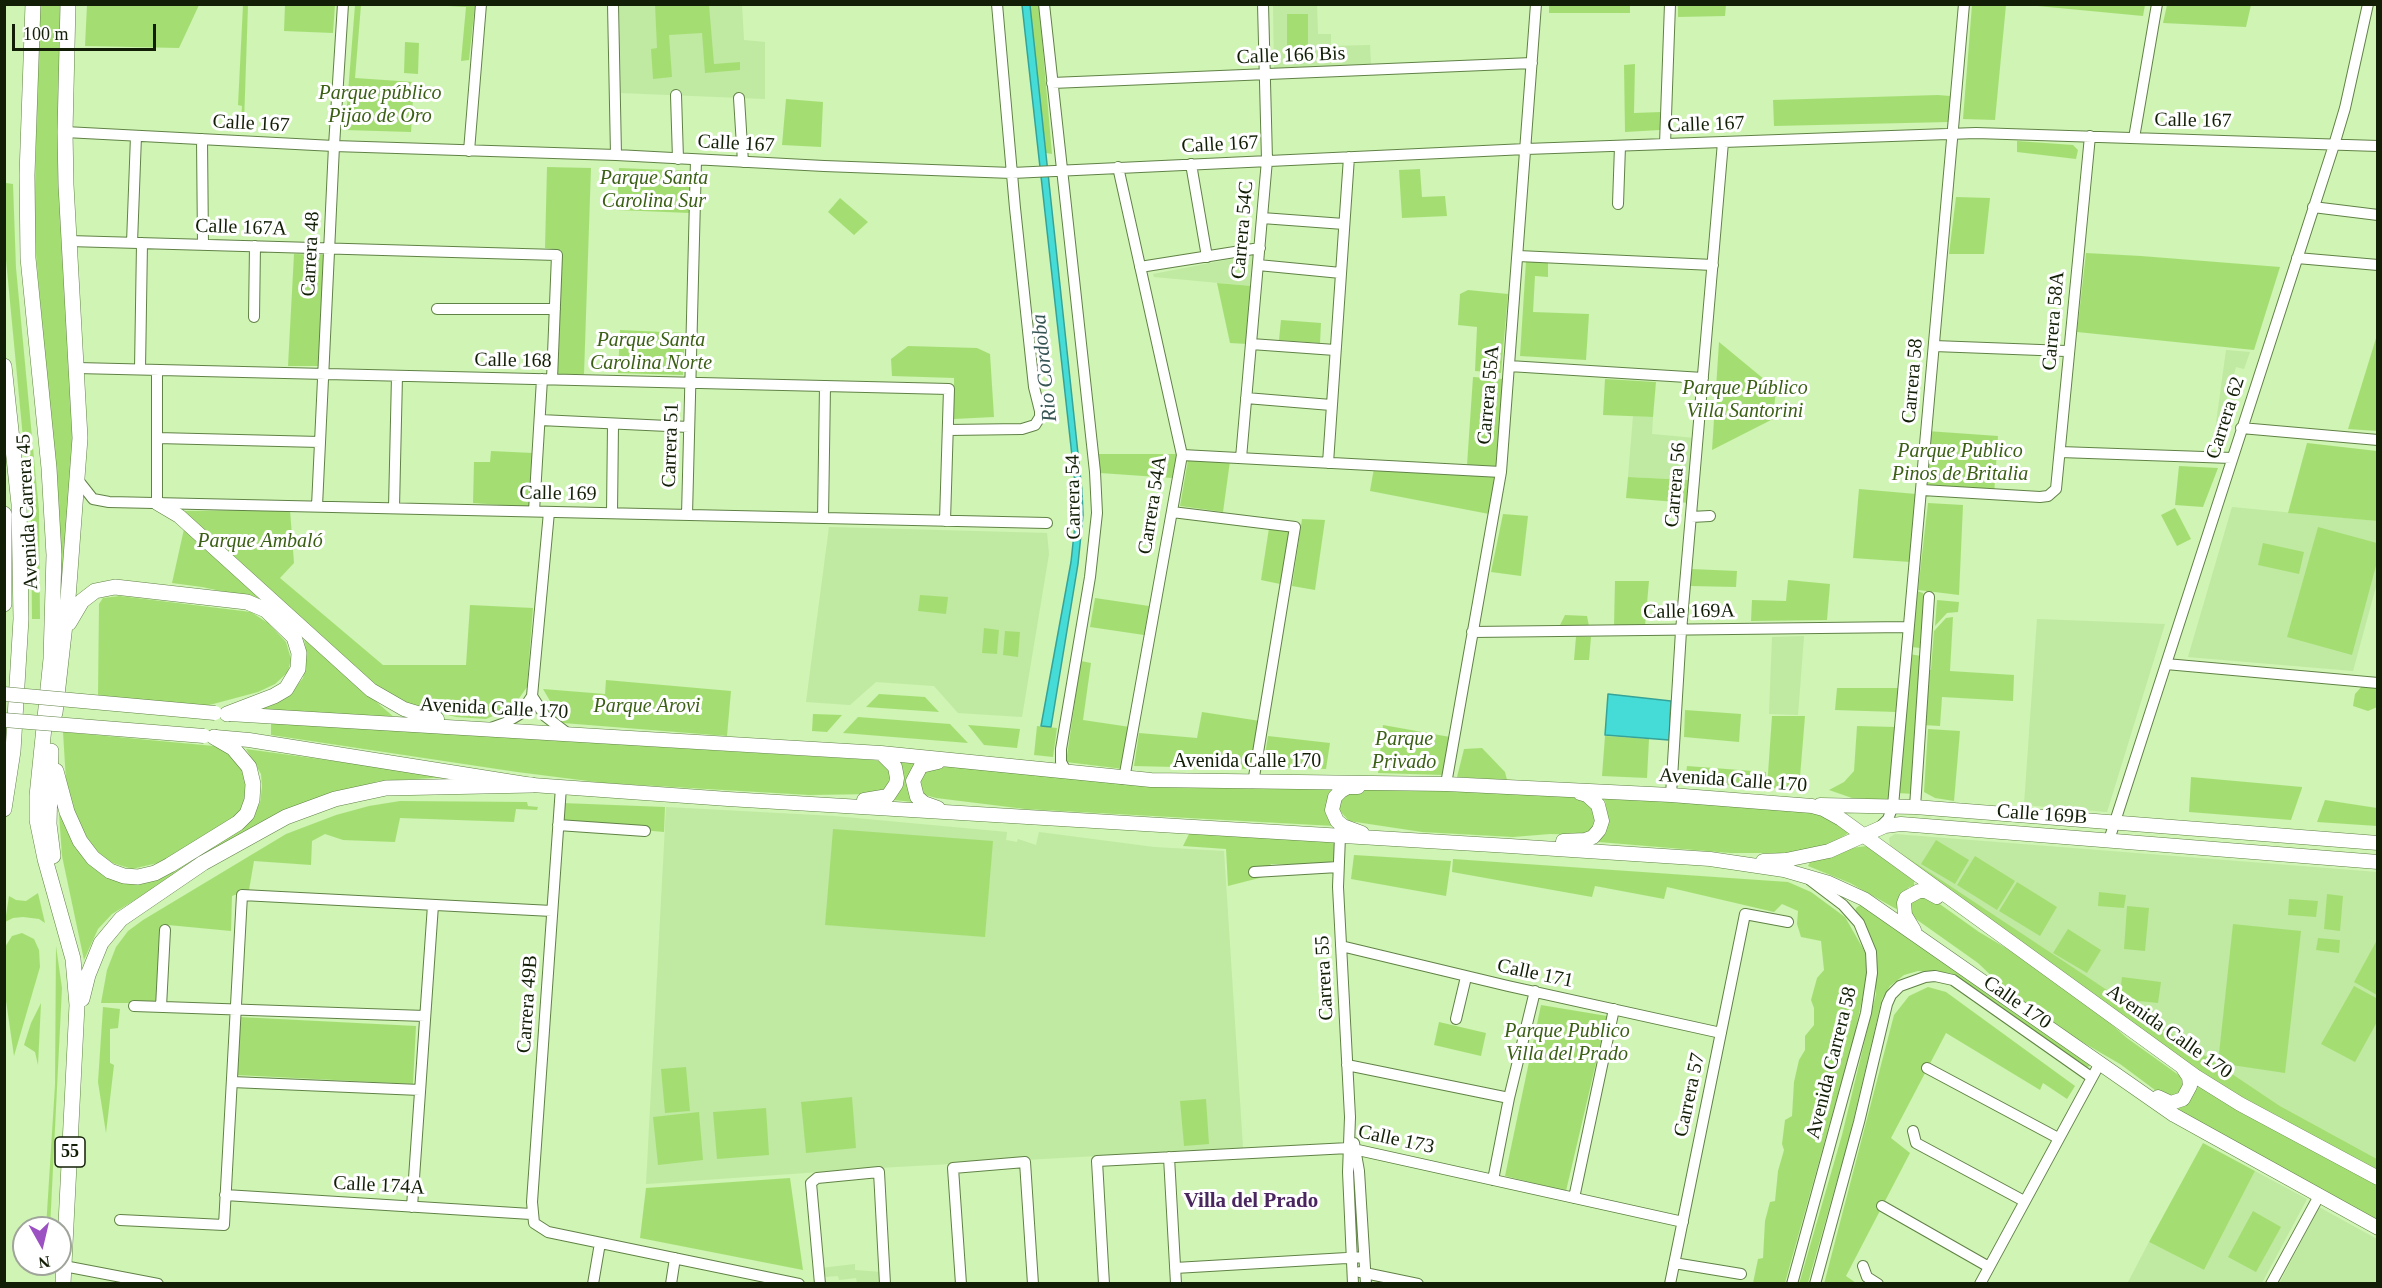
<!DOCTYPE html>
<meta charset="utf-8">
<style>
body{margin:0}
#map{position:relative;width:2382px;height:1288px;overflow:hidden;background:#cff4b3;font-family:"Times New Roman",serif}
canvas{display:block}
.frame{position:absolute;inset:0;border:6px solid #121f06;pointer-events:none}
.north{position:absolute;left:12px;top:1216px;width:60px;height:60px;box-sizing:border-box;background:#fff;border:2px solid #a0a59b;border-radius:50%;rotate:172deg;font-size:16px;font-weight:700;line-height:24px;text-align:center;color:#121f06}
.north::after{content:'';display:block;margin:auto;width:21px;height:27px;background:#9c51c3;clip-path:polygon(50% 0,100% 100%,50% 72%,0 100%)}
.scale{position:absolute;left:12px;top:24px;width:144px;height:27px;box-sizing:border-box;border:3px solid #121f06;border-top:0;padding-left:8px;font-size:18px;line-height:21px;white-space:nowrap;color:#121f06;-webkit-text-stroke:4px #fff;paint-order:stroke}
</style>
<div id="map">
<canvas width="2382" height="1288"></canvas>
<div class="frame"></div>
<div class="north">N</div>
<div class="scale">100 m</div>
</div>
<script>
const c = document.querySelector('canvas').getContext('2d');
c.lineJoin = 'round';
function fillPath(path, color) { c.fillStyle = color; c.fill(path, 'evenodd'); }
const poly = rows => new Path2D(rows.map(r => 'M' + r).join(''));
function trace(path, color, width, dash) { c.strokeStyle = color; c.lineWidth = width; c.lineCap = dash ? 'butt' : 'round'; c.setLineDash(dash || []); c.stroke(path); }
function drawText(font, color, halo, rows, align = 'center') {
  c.font = font + ' "Times New Roman",serif'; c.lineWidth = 6; c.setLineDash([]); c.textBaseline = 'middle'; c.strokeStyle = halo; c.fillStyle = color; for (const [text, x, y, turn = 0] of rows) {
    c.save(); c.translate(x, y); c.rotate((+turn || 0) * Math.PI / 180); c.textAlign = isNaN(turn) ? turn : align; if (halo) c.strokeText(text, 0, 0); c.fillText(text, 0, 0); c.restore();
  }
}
const built = poly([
 [619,5,742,5,744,40,765,42,765,99,621,93],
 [1273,5,1317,5,1318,34,1331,34,1331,46,1370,45,1371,67,1274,69],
 [1252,255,1255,257,1252,286,1154,277,1153,274],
 [2226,350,2250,352,2244,369,2236,367,2220,423,2228,425,2218,446,2213,445],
 [1633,416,1653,417,1652,434,1695,438,1690,480,1628,477],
 [2232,507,2377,521,2377,583,2353,671,2188,657],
 [829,527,1047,533,1049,554,1022,717,958,713,934,686,876,682,850,705,806,702],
 [2037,619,2165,624,2107,812,2024,805],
 [1804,636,1798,715,1769,714,1772,637],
 [666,807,834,816,1007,832,1006,840,1017,842,1018,839,1036,845,1039,832,1154,847,1224,851,1243,1148,878,1168,646,1184],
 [1895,834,2377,872,2377,1159,2280,1106,1890,846,1889,838],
 [2255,1171,2307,1199,2262,1283,2127,1284,2149,1242,2204,1270],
 [2319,1207,2377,1239,2377,1283,2279,1284],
 [855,1264,855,1270,881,1272,881,1283,857,1283,856,1278,839,1280,838,1276,824,1277,821,1268]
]);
const green = poly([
 [39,5,61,5,76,431,62,603,55,472,34,231],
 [87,5,87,4,199,5,179,48,85,46],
 [243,5,248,5,244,123,241,123,242,106,238,105],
 [285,5,335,5,333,33,284,31],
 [355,5,361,5,355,78,414,82,411,132,345,130],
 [429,5,475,5,469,60,461,61,466,7],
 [655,5,709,5,714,64,740,62,740,70,705,73,702,33,669,35,672,77,653,79,651,49,657,48],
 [1030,5,1039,5,1052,154,1046,153],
 [1549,5,1630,5,1630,13,1549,13],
 [1678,5,1726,5,1725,16,1678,17],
 [1972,5,2006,5,1995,120,1963,119],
 [2027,5,2145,5,2143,16],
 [2167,5,2167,4,2251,5,2246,27,2163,23],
 [1287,14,1308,14,1308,55,1287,55],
 [405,42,419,43,418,74,404,73],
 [1635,64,1634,113,1661,112,1660,130,1625,132,1624,65],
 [1938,95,1950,96,1949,122,1774,126,1773,100],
 [786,99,823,102,821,147,782,145],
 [2017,141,2073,145,2078,150,2076,159,2017,152],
 [547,167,591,168,584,374,557,374,561,250,545,248],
 [619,168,692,171,690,213,617,210],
 [1420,169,1422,197,1445,196,1447,216,1402,218,1399,170],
 [6,183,13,184,16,268,39,511,40,619,32,619,31,522,6,260],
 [1956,197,1990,198,1984,254,1949,254],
 [840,198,868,222,854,235,828,212],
 [2086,253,2141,256,2280,267,2254,350,2077,332],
 [294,254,325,255,318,366,288,366],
 [1526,261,1548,261,1548,277,1535,276,1533,312,1589,314,1586,360,1520,356],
 [1217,283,1252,286,1247,344,1230,343],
 [1468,290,1508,294,1501,373,1475,371,1477,327,1458,325,1460,294],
 [1281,320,1321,323,1320,343,1279,340],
 [620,330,685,333,683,375,618,373],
 [2377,335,2377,431,2348,429,2365,374],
 [1719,342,1776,389,1773,419,1712,450],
 [908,346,977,348,990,354,994,417,954,419,954,378,892,376,891,359],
 [1473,377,1503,379,1496,466,1467,465],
 [1605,379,1656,382,1653,417,1603,415],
 [1927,431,1998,436,1994,495,1922,490],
 [2307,443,2377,451,2377,521,2288,513],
 [491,451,533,453,530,507,473,503,474,462,490,462],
 [1098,454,1178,454,1172,478,1100,473],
 [1188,460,1230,461,1223,512,1180,506],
 [2179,466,2218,468,2203,507,2175,505],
 [1374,468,1496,474,1489,514,1370,491],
 [1628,477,1690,480,1689,503,1626,498],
 [1859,489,1916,494,1910,562,1853,558],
 [1928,503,1963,505,1959,595,1918,590],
 [2175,508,2191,539,2177,546,2161,515],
 [290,510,294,563,280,578,383,665,466,665,470,605,533,608,527,687,513,707,486,719,456,717,420,708,386,695,182,511],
 [1503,514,1528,516,1521,576,1491,572],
 [1302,519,1325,520,1315,590,1292,586],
 [2318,527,2377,543,2377,562,2352,655,2287,637],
 [1269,528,1289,531,1280,584,1261,580],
 [184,529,263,600,202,587,172,583],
 [2263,543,2304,552,2299,574,2258,565],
 [1691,569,1737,571,1736,587,1691,586],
 [1788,580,1830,584,1827,620,1751,621,1752,600,1786,601],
 [1615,581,1649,581,1645,626,1614,626],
 [1917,591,1923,593,1925,610,1921,648,1911,647],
 [920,595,948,597,946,614,918,611],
 [120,596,251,612,268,623,286,642,291,659,288,672,275,684,258,692,202,707,98,695,99,604,103,598],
 [1095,598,1149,606,1144,635,1090,627],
 [1937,600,1959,602,1958,612,1947,613,1935,626],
 [1565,615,1587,616,1589,626,1560,625],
 [1953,617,1950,671,2014,675,2013,701,1942,697,1940,726,1923,725,1924,669,1931,670,1934,631,1946,618],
 [984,628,999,630,997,654,982,653],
 [1005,631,1020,632,1018,657,1003,655],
 [1576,637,1591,637,1589,660,1574,660],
 [304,639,395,718,254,710,291,693,303,678,306,649],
 [1909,654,1921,656,1914,794,1897,793],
 [1081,661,1091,663,1083,720,1130,727,1123,769,1066,762],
 [606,680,731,691,727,736,563,723,543,689,605,694],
 [2363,685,2377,687,2377,707,2368,711,2353,706,2355,694],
 [1837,688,1900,688,1897,712,1835,710],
 [879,694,925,697,939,712,866,707],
 [1685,710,1741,714,1739,742,1684,737],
 [1202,712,1260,721,1253,769,1134,766,1139,733,1197,738],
 [813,714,842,715,827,732,812,731],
 [1772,716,1805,716,1799,789,1767,788],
 [858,717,950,724,968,743,843,733],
 [271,723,873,760,883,762,891,771,890,786,877,794,809,795,604,783,517,772,271,735],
 [968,725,1020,729,1017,748,984,745],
 [1383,725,1450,737,1443,775,1378,773],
 [1037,726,1057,728,1053,757,1034,755],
 [1857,726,1895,727,1889,800,1852,798,1829,790,1844,782,1854,771],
 [1928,729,1960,731,1954,801,1935,798,1924,792],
 [63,732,214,746,226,751,241,766,247,780,243,812,162,862,132,869,106,861,89,841,74,815,66,781],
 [1268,736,1330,743,1326,769,1263,767],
 [1605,736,1649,739,1647,778,1602,776],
 [1482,748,1505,772,1507,780,1457,777,1464,749],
 [246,749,451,777,379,781,335,794,267,819,112,914,98,929,84,960,62,856,59,814,82,853,127,883,248,823,260,803,262,787,261,774],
 [898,761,915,763,910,773,913,802,894,800],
 [935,764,1334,785,1334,826,1025,809,936,798,925,795,919,788,921,773],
 [1687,766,1766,772,1765,788,1685,782],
 [2191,777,2302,787,2302,788,2291,820,2189,812],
 [1408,788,1574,797,1587,799,1597,816,1594,828,1584,835,1550,834,1513,837,1422,832,1349,821,1340,811,1339,801,1341,797,1354,790],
 [1600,798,1711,802,1806,811,1826,816,1848,832,1847,834,1828,845,1806,851,1782,853,1730,853,1599,842,1598,841,1607,824,1608,817,1605,801],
 [2325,800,2377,808,2377,826,2317,822],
 [400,801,527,802,528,806,538,807,537,810,516,809,514,822,400,818,395,842,343,840,325,834,312,841,311,865,254,861,249,890,232,896,231,931,168,925,161,933,157,1003,101,1003,107,970,116,947,128,931,143,920,286,834,336,815,369,806],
 [562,803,665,807,664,832,561,823],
 [833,829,993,841,985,937,825,925],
 [1190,832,1337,840,1334,865,1271,864,1263,877,1228,886,1226,849,1183,846],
 [1936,840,1969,860,1955,884,1921,864],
 [1867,846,1914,881,1914,886,1909,887,1900,898,1898,910,1850,883,1808,866,1811,860,1844,849],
 [1890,846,2119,998,2122,977,2161,982,2158,1003,2120,999,2280,1106,2377,1159,2377,1175,2244,1103,2032,954],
 [1354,855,1451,861,1446,896,1351,879],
 [1975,856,2015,881,1997,910,1957,885],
 [1453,859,1788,882,1811,892,1845,917,1865,952,1867,976,1855,1033,1785,1283,1753,1283,1758,1259,1763,1258,1765,1221,1770,1202,1775,1201,1778,1171,1784,1150,1782,1144,1785,1120,1792,1116,1794,1082,1799,1060,1805,1050,1805,1036,1814,1025,1814,1008,1811,1000,1817,978,1824,970,1821,941,1801,937,1797,924,1798,911,1782,904,1774,912,1667,887,1664,899,1595,886,1592,897,1452,872],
 [2017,882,2057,907,2040,936,1999,911],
 [2099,892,2126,895,2124,908,2098,906],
 [38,893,45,923,39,919,23,917,13,918,5,922,9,896,16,900,26,901],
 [2327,894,2343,896,2340,931,2324,929],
 [1917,895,1934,900,1979,932,2028,961,2102,1016,2127,1038,2180,1076,2184,1086,2182,1092,2174,1098,2159,1093,2120,1064,2077,1039,2003,987,1978,963,1913,917,1910,905],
 [2289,899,2318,901,2316,917,2288,915],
 [1860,905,1865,905,2090,1062,2090,1066,2084,1068,1951,973,1918,971,1904,975,1890,986,1882,999,1849,1138,1808,1283,1799,1284,1842,1135,1876,994,1875,965,1855,913,1856,908],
 [2127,906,2149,908,2145,951,2124,949],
 [2233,924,2301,931,2285,1073,2218,1063],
 [2068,929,2101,950,2087,973,2053,953],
 [22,933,34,939,39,950,40,967,14,1056,5,994,5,947,12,936],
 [2318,938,2340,940,2339,953,2316,950],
 [2377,940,2377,995,2354,982],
 [56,946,62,988,50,1228,46,1228,55,1085],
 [2354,986,2378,999,2377,1022,2355,1062,2321,1044],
 [1928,987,1946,992,2075,1086,2067,1099,2043,1083,2040,1090,1946,1033,1891,1138,1910,1153,1846,1276,1856,1283,1824,1284,1894,1015,1909,996],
 [41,1003,38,1065,35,1052,24,1045,31,1023],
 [1541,1005,1607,1016,1566,1191,1505,1176],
 [103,1007,120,1009,118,1028,110,1029,110,1063,114,1065,106,1133,98,1082],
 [239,1017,416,1026,413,1084,236,1075],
 [1439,1022,1486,1033,1481,1056,1434,1045],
 [686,1067,690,1111,665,1113,661,1069],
 [2194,1084,2377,1183,2377,1221,2178,1111,2179,1107],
 [852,1097,856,1148,806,1153,801,1102],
 [1206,1099,1209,1144,1184,1146,1180,1101],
 [766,1108,769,1155,717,1159,713,1112],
 [699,1112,703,1160,658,1165,653,1117],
 [2203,1143,2255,1171,2204,1270,2149,1242],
 [790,1178,803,1270,640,1238,646,1188],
 [2253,1211,2281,1227,2256,1272,2228,1257]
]);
const water = poly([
 [1022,5,1030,5,1082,491,1083,515,1078,564,1051,727,1041,726,1071,562,1076,515,1076,492,1022,5],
 [1608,694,1671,701,1669,740,1605,735,1608,694]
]);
const minor = poly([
 [613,4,616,155],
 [1044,4,1095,472,1097,513,1090,577,1061,749,1061,762,1066,771],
 [1052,83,1532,63],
 [676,95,678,159],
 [739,98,743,162],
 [65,132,334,146,616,155,824,166,1012,173,1526,149,1976,133,2378,146],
 [2134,138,2157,4],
 [202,139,203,245],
 [1665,144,1670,4],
 [469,151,481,4],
 [1191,164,1207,257],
 [1118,167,1182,455,1124,779],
 [1618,204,1620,146],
 [2313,207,2378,215],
 [1262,218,1344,224],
 [69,241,557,255,552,379],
 [132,243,136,136],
 [1518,256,1713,265],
 [2297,258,2378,265],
 [1258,265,1341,273],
 [1140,267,1260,248],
 [437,309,555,309],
 [254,317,255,246],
 [1251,344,1335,350],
 [1934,346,2066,351],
 [1509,366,1703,378],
 [77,368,949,389,945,521],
 [140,369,142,243],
 [157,370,157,503],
 [1246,398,1331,405],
 [540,420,689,427],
 [2241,428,2378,440],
 [948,430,1022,429,1035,425,1040,417,1040,411,1034,387,1015,208,997,4],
 [157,438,320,442],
 [2060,452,2232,458],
 [1182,455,1501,472],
 [1241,458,1267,160,1263,4],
 [1328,463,1349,157],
 [78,480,93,499,109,502,1047,523],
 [1922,490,2040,497,2048,496,2056,489,2090,136],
 [317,506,334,146,343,4],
 [394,508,397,376],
 [534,511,542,379],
 [1172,512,1295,527,1253,783],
 [612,513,613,425],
 [687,515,696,160],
 [1691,517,1710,516],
 [823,518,825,386],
 [1472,632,1907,627],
 [2166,664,2378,683],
 [532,696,545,716,567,733],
 [491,728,505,723,520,714,532,696,549,512],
 [1446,784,1501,472,1536,4],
 [561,787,532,1202,534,1223,548,1232,799,1284],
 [1671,795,1681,631,1723,142],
 [1915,807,1929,597],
 [558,825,645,831],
 [1879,828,1888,819,1893,806,1964,4],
 [1340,836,1338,887,1350,1117,1348,1172,1353,1284],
 [2109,840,2334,145,2345,108,2368,4],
 [1254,872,1338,867],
 [1341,946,1508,986,1721,1033],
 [134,1006,425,1016],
 [161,1007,165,930],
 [1456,1019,1466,977],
 [1347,1065,1509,1098],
 [1927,1068,2058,1138],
 [232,1082,420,1090],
 [1913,1131,1916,1143,2024,1201],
 [1354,1143,1359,1171,1366,1284],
 [1169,1157,1176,1284],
 [1493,1180,1509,1098,1535,991],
 [225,1195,531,1214],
 [1574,1198,1614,1009],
 [1882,1206,1989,1267],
 [412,1207,433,905],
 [120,1220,224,1225,242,895,552,911],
 [1674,1263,1741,1274],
 [64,1266,158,1284],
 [1863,1266,1867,1277,1878,1284],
 [1175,1268,1364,1257],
 [1360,1272,1418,1284],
 [593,1284,600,1243],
 [671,1284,675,1258],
 [820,1284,811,1183,817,1178,879,1172,885,1284],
 [961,1284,953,1168,1025,1162,1033,1284],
 [1104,1284,1097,1161,1349,1148,1683,1222],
 [1670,1284,1745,914,1788,922],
 [1792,1284,1866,1013,1872,973,1871,952,1859,923,1843,905,1810,880],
 [1815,1284,1859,1122,1887,1004,1891,995,1900,986,1925,977,1935,976,1953,980,2091,1077],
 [1980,1284,2100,1063],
 [2271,1284,2319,1196]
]);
const major = poly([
 [157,503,179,516,371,690,404,709,437,719],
 [229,714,881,753,1151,780,1446,784,1671,795,1812,806,1823,809,1841,819,2195,1076,2240,1104,2378,1178],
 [215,737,249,740,532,785,728,799,1510,846,1710,859,1784,870,1829,883,1864,899,2174,1115,2378,1228],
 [1358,787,1348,787,1341,791,1335,797,1332,810,1337,821,1343,826,1362,833],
 [864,800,888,796,896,784,897,778,895,767,881,753],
 [1820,805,1915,807,2378,843],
 [938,808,924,803,917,797,913,781,921,766,938,762],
 [1563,841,1585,840,1593,837,1599,830,1602,821,1598,805,1587,795,1580,793],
 [1763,861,1786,860,1829,851,1885,826,1901,824,2378,862],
 [1914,930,1905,915,1904,903,1906,898,1919,891,1926,891,1937,897],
 [2158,1097,2171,1103,2183,1099,2190,1086,2189,1077,2183,1068]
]);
const highway = poly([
 [33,4,27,175,28,258,49,468,54,555,51,659,37,796,37,820,45,859,73,959,77,1005,63,1284],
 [4,366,19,504,21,619,13,751,4,809],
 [4,514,4,604],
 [69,623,82,601,95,591,115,587,247,602,266,610,294,637,299,653,298,669,286,689,274,696,227,714],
 [55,713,68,598,80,438,66,185,65,132,68,4],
 [51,751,49,824,53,856],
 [56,771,67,812,80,841,93,858,110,871,124,876,138,877,155,873,170,865,238,823,247,814,252,800,253,784,249,767,233,748,214,737],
 [82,999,88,975,101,943,121,919,203,863,286,817,335,799,386,788,532,785]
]);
const majorBridge = poly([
 [4,694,215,713],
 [4,720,204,736]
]);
const shields = [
 [70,1152,30]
];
const shieldNames = [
 ["55",70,1152]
];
const streetNames = [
 ["Calle 166 Bis",1291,56,-2],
 ["Calle 167",2193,121,1],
 ["Calle 167",251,124,3],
 ["Calle 167",1706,125,-2],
 ["Calle 167",736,144,3],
 ["Calle 167",1220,145,-3],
 ["Calle 167A",241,228,2],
 ["Carrera 54C",1243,230,-85],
 ["Carrera 48",311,254,-87],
 ["Carrera 58A",2054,321,-85],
 ["Calle 168",513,361,1],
 ["Carrera 58",1913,381,-85],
 ["Carrera 55A",1489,395,-85],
 ["Carrera 62",2226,418,-72],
 ["Carrera 51",671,445,-88],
 ["Carrera 56",1676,485,-85],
 ["Calle 169",558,494,1],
 ["Carrera 54",1074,497,-91],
 ["Carrera 54A",1153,505,-81],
 ["Avenida Carrera 45",28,512,-93],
 ["Calle 169A",1689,612,-1],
 ["Avenida Calle 170",494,709,3],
 ["Avenida Calle 170",1247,762],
 ["Avenida Calle 170",1733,781,4],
 ["Calle 169B",2042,815,4],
 ["Calle 171",1535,974,12],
 ["Carrera 55",1325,978,-93],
 ["Calle 170",2017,1003,35],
 ["Carrera 49B",528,1004,-86],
 ["Avenida Calle 170",2169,1032,35],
 ["Avenida Carrera 58",1832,1063,-76],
 ["Carrera 57",1690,1095,-78],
 ["Calle 173",1396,1140,12],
 ["Calle 174A",379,1186,3]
];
const parkNames = [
 ["Parque público",380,94],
 ["Pijao de Oro",380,117],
 ["Parque Santa",654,179],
 ["Carolina Sur",654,202],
 ["Parque Santa",651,341],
 ["Carolina Norte",651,364],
 ["Parque Público",1745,389],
 ["Villa Santorini",1745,412],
 ["Parque Publico",1960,452],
 ["Pinos de Britalia",1960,475],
 ["Parque Ambaló",260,542],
 ["Parque Arovi",647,707],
 ["Parque",1404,740],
 ["Privado",1404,763],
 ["Parque Publico",1567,1032],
 ["Villa del Prado",1567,1055]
];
const waterNames = [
 ["Rio Cordoba",1045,368,-96]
];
const neighbourhoodNames = [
 ["Villa del Prado",1251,1202]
];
fillPath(built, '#c0e9a2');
fillPath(green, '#a4de73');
fillPath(water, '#45dbd6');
trace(water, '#36a398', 1.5);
trace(minor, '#618246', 12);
trace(major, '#618246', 15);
trace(highway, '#618246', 16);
trace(minor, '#fff', 10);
trace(major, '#fff', 14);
trace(highway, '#fff', 15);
trace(majorBridge, '#618246', 15, []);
trace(majorBridge, '#fff', 14);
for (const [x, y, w] of shields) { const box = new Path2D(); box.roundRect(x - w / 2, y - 15, w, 30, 4.5); c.fillStyle = '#fff'; c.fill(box); trace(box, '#121f06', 1.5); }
drawText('bold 18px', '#121f06', null, shieldNames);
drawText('20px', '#121f06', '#fff', streetNames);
drawText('italic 20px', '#3b6015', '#fff', parkNames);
drawText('italic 21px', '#355453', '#fff', waterNames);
drawText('bold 21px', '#4a265e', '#fff', neighbourhoodNames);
</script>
